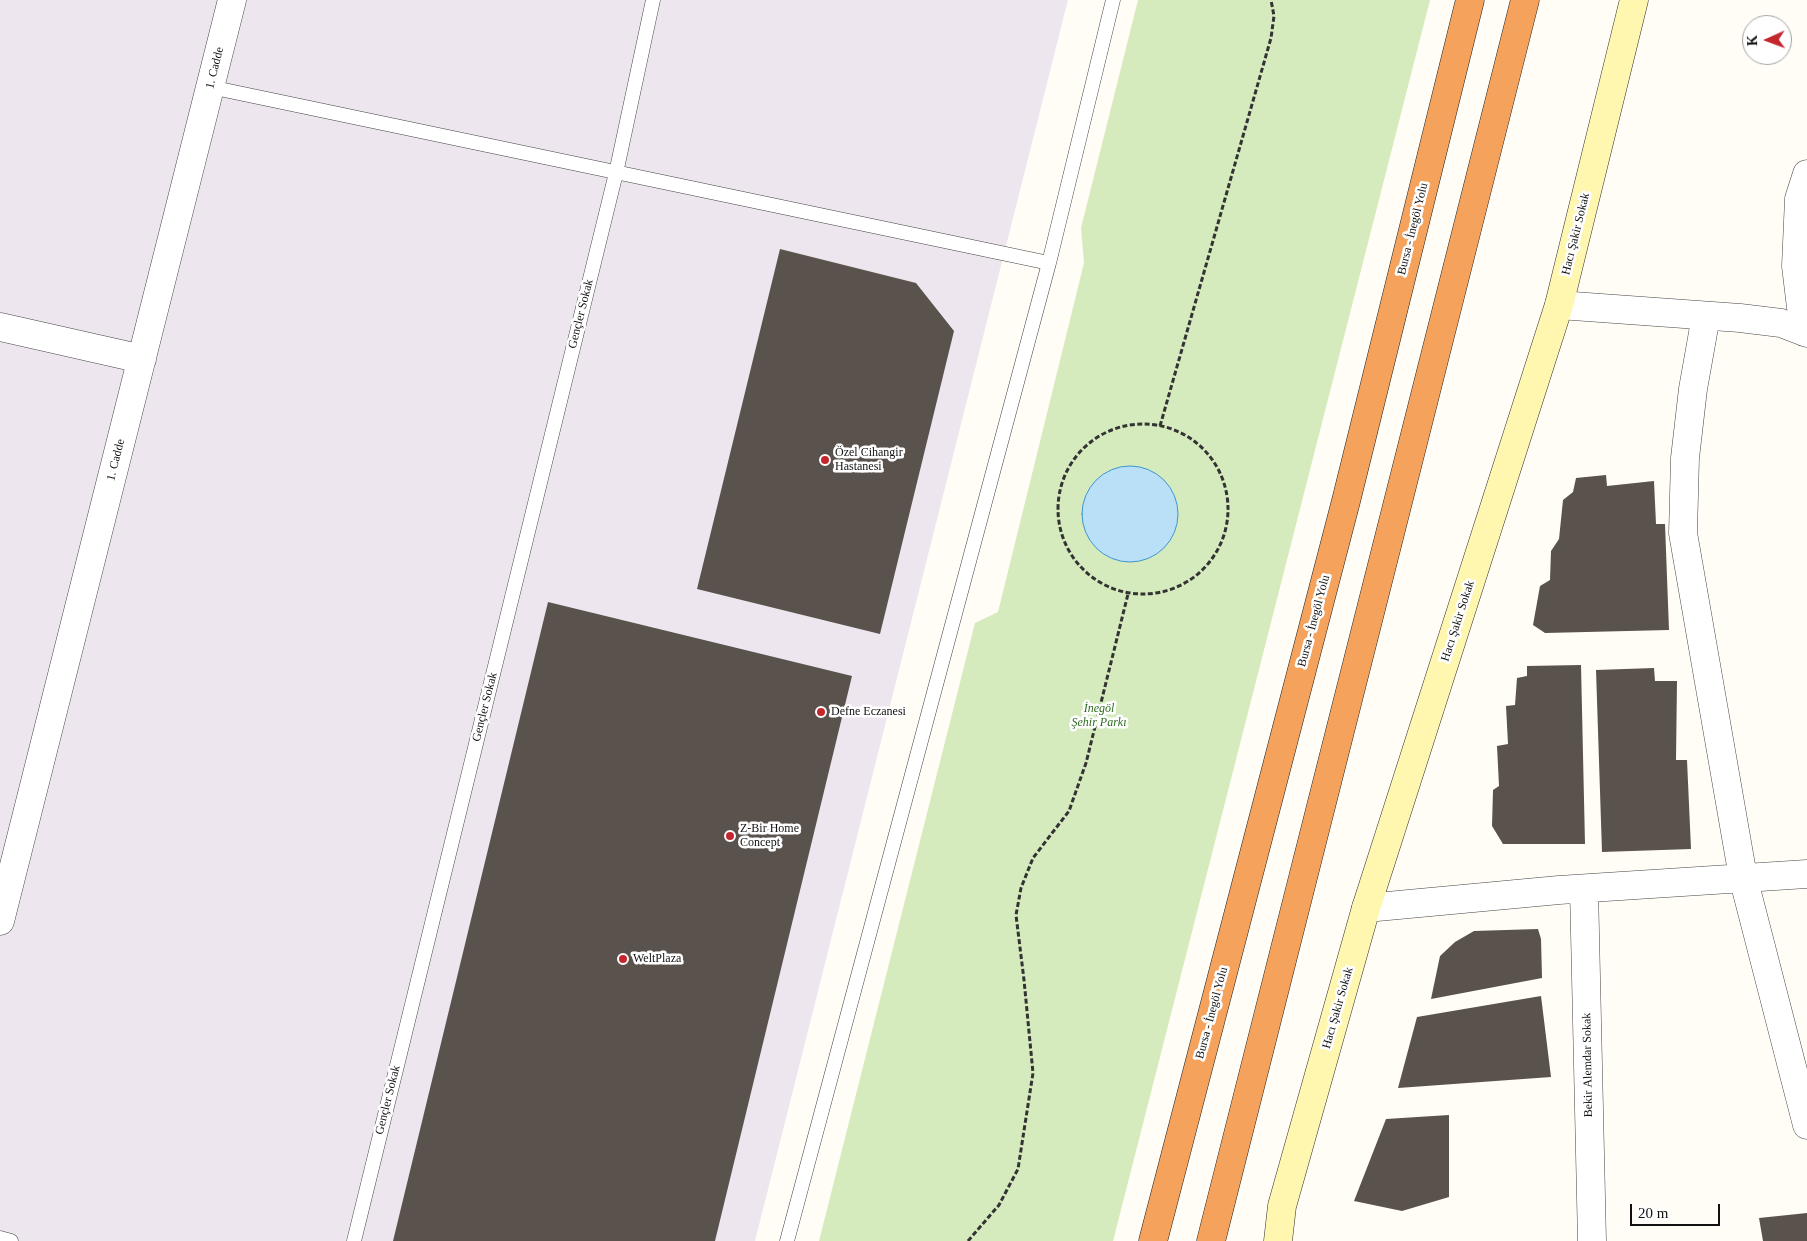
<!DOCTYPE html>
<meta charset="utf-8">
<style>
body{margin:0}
#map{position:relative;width:1807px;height:1241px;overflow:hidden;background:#fffdf5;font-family:Georgia,serif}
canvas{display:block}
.north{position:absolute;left:1742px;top:15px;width:50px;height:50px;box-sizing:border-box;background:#fff;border:1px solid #a0a0a0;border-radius:50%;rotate:268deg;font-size:14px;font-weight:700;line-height:20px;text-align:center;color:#111}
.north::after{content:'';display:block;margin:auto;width:18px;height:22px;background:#c4262e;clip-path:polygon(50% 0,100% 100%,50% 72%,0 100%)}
.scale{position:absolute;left:1630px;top:1204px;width:90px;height:22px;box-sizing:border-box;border:2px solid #111;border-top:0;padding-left:6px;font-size:15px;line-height:18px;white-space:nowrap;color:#111;-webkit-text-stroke:4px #fff;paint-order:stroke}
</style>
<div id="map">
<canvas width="1807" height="1241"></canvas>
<div class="north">K</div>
<div class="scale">20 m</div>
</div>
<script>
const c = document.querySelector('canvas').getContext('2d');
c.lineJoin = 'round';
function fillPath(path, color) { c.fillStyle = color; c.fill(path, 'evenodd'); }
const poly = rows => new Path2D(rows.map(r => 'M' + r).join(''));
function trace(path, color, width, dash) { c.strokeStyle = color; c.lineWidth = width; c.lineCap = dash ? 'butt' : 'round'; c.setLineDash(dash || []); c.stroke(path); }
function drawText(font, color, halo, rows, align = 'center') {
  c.font = font + ' Georgia,serif'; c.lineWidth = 5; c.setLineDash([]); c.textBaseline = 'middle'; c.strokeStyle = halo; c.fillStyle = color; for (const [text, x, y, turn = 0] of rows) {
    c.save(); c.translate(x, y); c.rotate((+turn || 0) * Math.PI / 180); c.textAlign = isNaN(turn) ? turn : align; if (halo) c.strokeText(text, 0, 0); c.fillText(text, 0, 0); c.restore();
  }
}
const industrial = poly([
 [0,0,1068,0,755,1241,0,1241]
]);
const green = poly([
 [1138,0,1430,0,1113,1241,819,1241,975,623,998,612,1084,263,1081,228]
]);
const water = poly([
 '1082 514a48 48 0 1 1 96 0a48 48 0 1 1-96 0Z'
]);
const building = poly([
 [780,249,916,283,954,331,880,634,697,589],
 [1606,475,1607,486,1654,481,1656,524,1665,524,1669,630,1545,633,1533,625,1540,586,1550,580,1551,551,1559,539,1563,500,1573,492,1576,478],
 [548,602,852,676,715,1241,393,1241],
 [1581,665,1585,844,1503,844,1492,826,1493,790,1499,786,1497,746,1508,744,1506,706,1515,705,1517,678,1527,676,1527,666],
 [1654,668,1655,681,1677,681,1676,760,1687,760,1691,849,1602,852,1596,670],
 [1538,929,1541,939,1542,978,1431,999,1440,956,1455,942,1474,931],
 [1541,996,1551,1077,1398,1088,1417,1017],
 [1449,1115,1449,1197,1402,1211,1354,1201,1386,1119],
 [1807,1213,1807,1241,1763,1241,1759,1218]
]);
const path = poly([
 '1058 509a85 85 0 1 1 170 0a85 85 0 1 1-170 0Z',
 [1160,426,1271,38,1274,16,1271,0],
 [968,1241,999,1205,1018,1169,1033,1073,1024,980,1016,915,1021,888,1033,858,1069,811,1086,763,1128,594]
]);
const lane = poly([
 [210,87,1049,263],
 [0,1238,11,1241],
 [354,1241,616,173,653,0],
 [787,1241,1049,263,1113,0]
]);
const street = poly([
 [1559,305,1740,318,1781,323,1807,333],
 [1706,316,1693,389,1685,458,1683,533,1743,877,1807,1125],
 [0,327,142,359],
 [1804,332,1796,266,1799,199,1807,174],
 [1584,889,1592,1241],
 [1366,908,1559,890,1807,874],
 [0,921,232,0]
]);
const secondary = poly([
 [1278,1241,1282,1206,1366,908,1559,305,1634,0]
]);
const highway = poly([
 [1153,1241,1346,501,1470,0],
 [1211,1241,1525,0]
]);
const markers = [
 [825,460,5,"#c4262e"],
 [821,712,5,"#c4262e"],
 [730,836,5,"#c4262e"],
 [623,959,5,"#c4262e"]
];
const streetNames = [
 ["1. Cadde",215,68,-76],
 ["Bursa - İnegöl Yolu",1413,229,-76],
 ["Hacı Şakir Sokak",1576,234,-76],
 ["Gençler Sokak",581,314,-76],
 ["1. Cadde",116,460,-76],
 ["Bursa - İnegöl Yolu",1314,621,-75],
 ["Hacı Şakir Sokak",1458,621,-72],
 ["Gençler Sokak",485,707,-76],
 ["Hacı Şakir Sokak",1338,1008,-74],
 ["Bursa - İnegöl Yolu",1212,1013,-75],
 ["Bekir Alemdar Sokak",1588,1065,-91],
 ["Gençler Sokak",388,1100,-76]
];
const poiNames = [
 ["Özel Cihangir",835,453],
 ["Hastanesi",835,467],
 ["Defne Eczanesi",831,712],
 ["Z-Bir Home",740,829],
 ["Concept",740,843],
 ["WeltPlaza",633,959]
];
const parkNames = [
 ["İnegöl",1099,709],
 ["Şehir Parkı",1099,723]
];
fillPath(industrial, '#eee6ef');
fillPath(green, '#d5ebbd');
fillPath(water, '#b9e0f7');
trace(water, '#3f96cf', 1);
fillPath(building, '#5a524d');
trace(lane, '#444', 15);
trace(street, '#444', 29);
trace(secondary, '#333', 29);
trace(highway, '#222', 29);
trace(path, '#333', 3, [5, 2.5]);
trace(lane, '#fff', 14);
trace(street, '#fff', 28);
trace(secondary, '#fff6b0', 28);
trace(highway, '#f5a25d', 28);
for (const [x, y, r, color] of markers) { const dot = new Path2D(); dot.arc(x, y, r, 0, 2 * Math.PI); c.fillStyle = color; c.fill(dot); trace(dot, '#fff', 2); }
drawText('12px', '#111', '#fff', streetNames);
drawText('12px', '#111', '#fff', poiNames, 'left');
drawText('italic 12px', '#2f6b1f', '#fff', parkNames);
</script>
